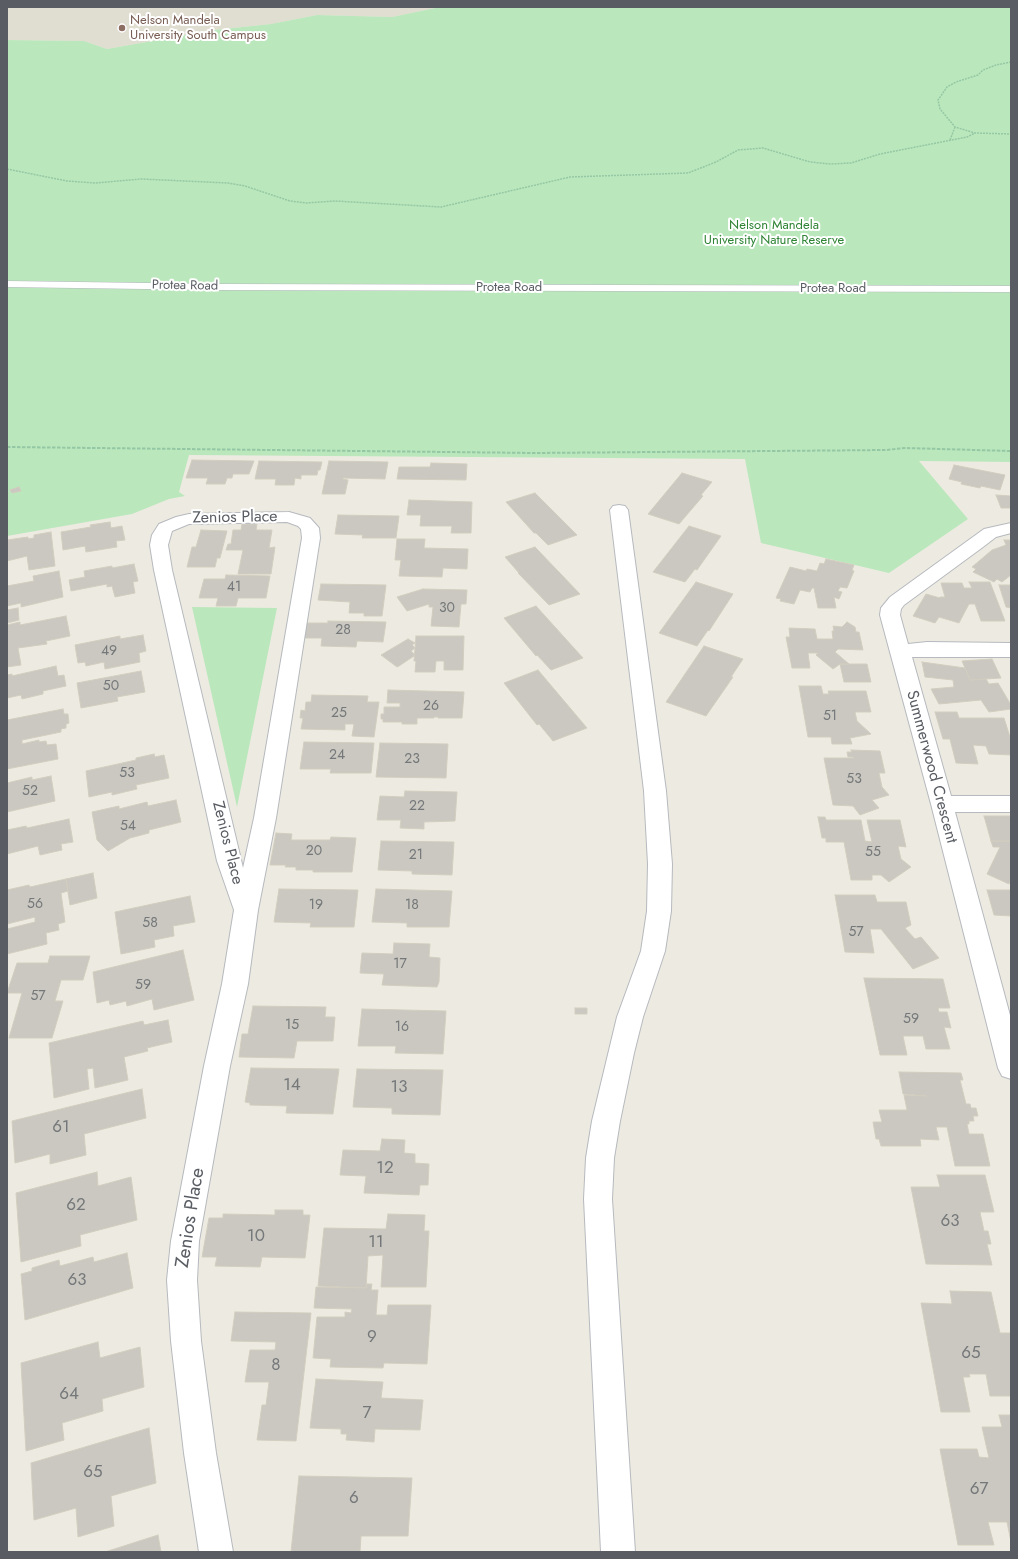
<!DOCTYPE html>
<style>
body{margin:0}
#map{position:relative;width:1018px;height:1559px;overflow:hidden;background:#edebe1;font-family:Jost,sans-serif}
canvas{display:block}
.frame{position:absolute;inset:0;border:8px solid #595d63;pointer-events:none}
</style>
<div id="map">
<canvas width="1018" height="1559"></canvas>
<div class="frame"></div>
</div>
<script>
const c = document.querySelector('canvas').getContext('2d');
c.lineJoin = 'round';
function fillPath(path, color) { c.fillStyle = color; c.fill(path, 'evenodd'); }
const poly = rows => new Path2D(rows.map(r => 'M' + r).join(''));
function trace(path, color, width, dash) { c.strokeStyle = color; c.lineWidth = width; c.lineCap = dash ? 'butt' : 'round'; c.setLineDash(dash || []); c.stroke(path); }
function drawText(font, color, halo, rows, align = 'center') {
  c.font = font + ' Jost,sans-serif'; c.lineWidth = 4; c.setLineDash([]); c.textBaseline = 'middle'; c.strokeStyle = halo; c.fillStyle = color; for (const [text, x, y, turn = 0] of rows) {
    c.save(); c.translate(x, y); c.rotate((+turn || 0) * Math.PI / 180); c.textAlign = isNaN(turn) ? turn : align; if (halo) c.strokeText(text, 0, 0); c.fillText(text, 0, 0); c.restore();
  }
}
const education = poly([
 [7,7,440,7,392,17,317,15,271,24,214,30,107,49,84,41,7,40]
]);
const green = poly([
 [440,7,1011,7,1011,462,919,461,968,519,889,573,761,543,745,459,189,455,179,492,185,496,169,499,132,514,7,536,7,40,84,41,107,49,214,30,271,24,317,15,392,17],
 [192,607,277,608,237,807]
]);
const building = poly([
 [192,460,254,461,249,474,233,474,232,478,227,478,225,484,206,484,208,478,186,478,192,460],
 [259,461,322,462,320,470,318,470,317,475,301,475,301,479,295,478,294,485,275,485,276,479,255,479,259,461],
 [329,461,388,462,385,479,343,478,343,479,348,480,345,494,322,494,329,461],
 [431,463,467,464,466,480,397,479,399,467,430,467,431,463],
 [954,465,1005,475,1000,490,981,486,980,488,961,484,962,482,949,479,954,465],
 [682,473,712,482,701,495,703,496,679,524,648,514,682,473],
 [19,487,21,491,12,493,10,490,19,487],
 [535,493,577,535,548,545,536,533,534,533,506,502,535,493],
 [996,495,1011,496,1011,508,1001,508,996,495],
 [409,500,472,502,471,533,451,533,452,526,420,526,421,515,407,515,409,500],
 [338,515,399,516,396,538,362,538,363,535,335,534,338,515],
 [110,522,111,528,122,526,125,540,116,541,117,547,86,552,85,546,63,550,61,532,91,527,90,525,110,522],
 [242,524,257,524,256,530,272,530,269,548,275,547,271,574,238,574,243,550,226,550,228,544,231,544,233,530,241,530,242,524],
 [689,526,721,536,697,570,695,569,685,582,653,572,689,526],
 [201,530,227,531,220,558,217,558,215,567,187,567,192,547,196,547,201,530],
 [51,532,55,566,29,570,27,556,7,561,7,540,28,537,28,539,34,538,34,535,51,532],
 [397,539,425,539,424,548,468,549,467,569,443,568,442,577,399,576,401,560,395,560,397,539],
 [1004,540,1011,540,1011,575,1002,582,997,579,994,582,973,572,976,569,972,567,992,550,1006,545,1004,540],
 [535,547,580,594,549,605,518,573,519,573,505,557,535,547],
 [826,559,854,565,852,570,854,571,847,588,840,587,838,591,842,592,839,599,834,597,836,608,818,608,814,588,812,588,810,592,800,590,794,604,780,601,781,599,776,598,790,567,806,571,807,569,817,571,820,563,824,564,826,559],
 [134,564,138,581,133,582,135,593,115,597,112,586,107,587,107,584,71,591,69,580,85,577,84,571,112,566,112,568,134,564],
 [59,571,63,597,21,607,21,603,7,606,7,586,34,581,33,576,59,571],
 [226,575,270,576,266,598,238,598,236,606,216,606,218,598,199,598,204,579,225,579,226,575],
 [696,582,733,594,709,631,708,630,697,646,659,633,696,582],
 [969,582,990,582,1005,621,981,621,975,604,969,604,959,623,939,617,935,623,913,616,926,594,940,598,940,597,945,597,941,583,962,583,964,588,972,588,969,582],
 [321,584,386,585,382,616,364,616,364,613,349,613,350,602,318,600,321,584],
 [999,585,1011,585,1011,608,1006,607,999,585],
 [423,589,467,590,466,604,461,604,459,627,431,626,433,607,429,607,429,604,407,611,397,597,423,589],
 [536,606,583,658,551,670,537,655,536,656,504,618,536,606],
 [18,608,19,620,7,623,7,610,18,608],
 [66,616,70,636,46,641,47,644,18,648,21,665,7,667,7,625,20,622,20,625,66,616],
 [328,621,386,622,383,642,357,641,356,647,321,646,322,638,300,638,302,623,328,623,328,621],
 [847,622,855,627,856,632,859,632,863,650,838,649,835,652,849,664,840,664,833,669,816,655,818,653,808,653,810,668,792,668,786,637,790,637,789,628,815,629,817,639,833,639,832,631,834,631,833,626,842,627,847,622],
 [143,635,146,651,139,653,140,662,105,669,104,662,86,666,85,662,78,663,75,645,120,636,120,639,143,635],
 [416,636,464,636,463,670,444,670,444,661,436,661,435,672,415,672,416,661,414,661,416,636],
 [408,639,415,643,412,645,415,648,411,651,414,654,414,656,399,666,397,667,381,655,408,639],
 [704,646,743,659,731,677,733,677,706,716,666,702,704,646],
 [992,659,1001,678,970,680,962,661,992,659],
 [922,662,965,668,970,680,986,679,989,684,998,683,1011,705,1011,709,989,712,981,700,939,704,931,689,954,687,953,680,925,677,922,662],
 [840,664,867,664,871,682,844,682,840,664],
 [56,666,58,676,64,675,66,686,43,691,43,694,22,699,21,695,7,698,7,675,12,674,12,676,56,666],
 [538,670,587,728,553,741,539,724,537,725,504,683,538,670],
 [141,671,145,692,117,697,118,701,81,708,77,683,141,671],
 [799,686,821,686,823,694,829,694,828,691,866,691,871,712,855,712,857,721,871,734,850,738,852,744,832,744,831,737,808,737,799,686],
 [388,690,464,692,462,718,438,718,438,717,434,717,434,718,417,718,417,724,402,724,402,722,383,722,383,719,381,719,381,714,384,714,384,707,400,707,400,703,387,703,388,690],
 [312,695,368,696,367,702,379,702,374,737,352,736,354,724,345,724,345,730,301,729,303,718,300,718,301,710,305,711,306,702,311,702,312,695],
 [63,709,64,714,68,714,69,723,66,724,66,728,61,729,61,732,22,740,22,744,39,740,39,742,46,741,47,745,56,744,58,759,7,769,7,720,63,709],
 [935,712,957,712,959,718,1004,718,1010,737,1011,737,1011,755,989,754,986,746,973,745,978,764,956,763,950,739,943,739,935,712],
 [304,742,374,743,371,773,330,773,331,769,300,769,304,742],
 [380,743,448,744,446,778,376,777,380,743],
 [851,750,880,751,885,773,879,773,882,787,889,795,872,800,879,808,860,815,853,806,833,805,824,758,854,758,853,757,848,757,847,752,852,752,851,750],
 [154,754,155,757,164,755,169,778,136,785,137,789,112,795,112,792,89,797,86,771,136,760,136,758,154,754],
 [51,776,55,801,7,812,7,783,32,777,32,780,51,776],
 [405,791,457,792,455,821,424,822,424,829,400,828,401,820,377,820,380,796,404,797,405,791],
 [176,800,181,822,149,830,149,833,130,838,108,851,97,840,92,812,119,806,119,809,147,802,148,806,176,800],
 [984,816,1011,816,1011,841,991,841,984,816],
 [818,817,825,817,826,820,861,820,865,841,872,842,867,820,900,820,906,847,898,846,901,859,911,867,889,882,881,875,872,875,872,880,851,880,844,842,826,842,826,838,822,838,818,817],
 [69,819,73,842,61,844,62,850,40,855,38,846,7,854,7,830,26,826,27,828,69,819],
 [276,833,292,834,291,840,330,840,331,837,356,838,352,872,313,872,313,870,296,870,296,867,285,867,286,865,270,865,276,833],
 [381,841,454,842,452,875,412,874,412,871,378,870,381,841],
 [991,841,1011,841,1011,879,1009,884,987,874,1000,847,993,847,991,841],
 [93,873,97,898,70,905,66,879,93,873],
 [66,879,68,891,61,893,65,922,58,924,59,930,46,933,47,944,7,954,7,929,35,922,35,917,7,924,7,890,29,885,30,887,66,879],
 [279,889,358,890,354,927,310,927,311,923,274,922,279,889],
 [376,889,452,891,449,927,407,927,407,923,372,922,376,889],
 [987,890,1011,890,1011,916,994,915,987,890],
 [835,895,875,895,877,902,906,902,911,925,905,928,915,939,921,937,939,958,913,969,881,929,870,929,874,953,845,952,835,895],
 [190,896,195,922,173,926,174,936,154,940,155,947,121,954,115,912,190,896],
 [394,943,430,944,429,957,440,958,439,982,437,987,382,985,384,974,360,973,362,953,393,954,394,943],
 [183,950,194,1000,154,1010,152,999,127,1006,126,1001,110,1005,109,1000,97,1003,93,972,183,950],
 [50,956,90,956,83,980,61,980,55,1001,63,1001,52,1038,9,1038,22,993,7,993,17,963,48,963,50,956],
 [864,978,943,979,950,1008,938,1008,939,1012,947,1012,951,1028,944,1027,950,1049,926,1049,923,1036,903,1036,907,1055,880,1055,864,978],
 [253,1006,326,1007,325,1017,335,1017,333,1041,297,1041,294,1058,239,1057,242,1034,248,1034,253,1006],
 [575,1008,587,1008,587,1014,575,1014,575,1008],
 [362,1009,446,1011,443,1054,395,1053,396,1046,358,1046,362,1009],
 [168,1020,172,1042,147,1048,148,1051,124,1057,128,1080,95,1088,93,1068,87,1069,89,1089,54,1098,49,1043,143,1021,144,1025,168,1020],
 [251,1068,339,1069,333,1114,286,1113,287,1106,250,1105,250,1103,245,1102,251,1068],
 [357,1069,443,1070,440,1115,392,1114,392,1108,353,1107,357,1069],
 [899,1072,961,1073,963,1080,960,1080,966,1104,970,1104,971,1108,976,1108,978,1116,973,1116,974,1121,969,1121,969,1124,967,1124,969,1134,983,1134,990,1166,955,1166,947,1127,936,1127,939,1140,920,1139,921,1146,881,1146,879,1139,876,1139,873,1122,882,1122,879,1110,907,1110,904,1095,927,1096,903,1094,899,1072],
 [142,1089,146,1118,84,1134,86,1155,50,1164,50,1154,15,1163,12,1121,142,1089],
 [382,1139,405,1140,404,1153,415,1154,415,1163,429,1164,428,1185,420,1185,419,1195,364,1193,366,1176,340,1175,343,1150,380,1151,382,1139],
 [97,1172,98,1186,131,1177,137,1220,80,1235,81,1246,21,1262,16,1193,97,1172],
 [937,1175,985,1175,994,1212,980,1212,984,1231,988,1231,991,1244,987,1244,992,1265,926,1264,911,1187,940,1187,937,1175],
 [275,1210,303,1210,303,1215,310,1215,305,1258,262,1257,260,1267,215,1266,217,1257,202,1257,209,1218,223,1218,223,1214,275,1215,275,1210],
 [388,1214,425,1215,424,1231,429,1231,426,1287,381,1287,383,1255,368,1256,366,1288,318,1286,324,1228,386,1229,388,1214],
 [127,1253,133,1288,25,1320,21,1274,32,1271,32,1268,59,1260,60,1266,93,1257,94,1262,127,1253],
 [367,1284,372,1284,371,1290,378,1290,376,1315,387,1315,388,1305,431,1305,427,1364,384,1363,383,1368,330,1367,331,1359,313,1358,317,1317,345,1317,345,1312,351,1313,352,1309,314,1308,316,1287,366,1288,367,1284],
 [950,1291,991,1292,1000,1333,1011,1333,1011,1396,990,1396,986,1374,969,1374,970,1377,963,1377,970,1412,941,1412,921,1303,952,1304,950,1291],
 [235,1312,311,1313,296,1441,257,1440,262,1405,266,1405,269,1382,245,1382,250,1350,275,1350,276,1342,231,1341,235,1312],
 [98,1342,100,1358,140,1347,144,1387,102,1399,103,1411,62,1423,64,1440,26,1451,21,1363,98,1342],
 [316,1379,383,1382,381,1398,423,1400,420,1430,375,1429,374,1442,346,1440,347,1434,341,1434,341,1429,310,1428,316,1379],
 [999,1415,1011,1415,1011,1542,1007,1522,988,1522,994,1545,958,1545,940,1449,977,1449,979,1457,989,1458,982,1427,1002,1427,999,1415],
 [149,1428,156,1483,111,1496,114,1526,78,1537,76,1508,34,1520,31,1463,149,1428],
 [299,1476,412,1478,408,1536,361,1536,360,1552,291,1552,299,1476],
 [158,1535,161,1552,105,1552,158,1535]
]);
const pathFar1 = poly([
 [1011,62,996,65,983,70,978,75,956,82,947,87,938,100,940,109,955,127,975,133,1011,134],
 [950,140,955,127],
 [7,169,67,181,95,183,141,179,228,183,245,186,290,201,306,203,335,201,441,207,570,177,688,173,716,162,738,150,763,148,810,162,831,164,851,163,880,154,967,137,975,133]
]);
const path = poly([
 [7,447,535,453,886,450,905,448,1011,451]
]);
const service = poly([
 [7,281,216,284,1011,286,1011,292,216,290,7,287,7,281]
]);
const minor = poly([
 [619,505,625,506,628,510,666,791,672,864,671,911,665,951,643,1017,634,1053,620,1121,614,1158,612,1199,635,1552,601,1552,584,1199,586,1158,592,1121,617,1017,641,951,647,911,648,864,644,791,610,510,613,506,619,505],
 [289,512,310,518,319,528,320,538,276,818,258,910,248,984,230,1066,199,1241,197,1280,201,1341,216,1453,233,1552,199,1552,184,1453,171,1341,167,1280,171,1241,204,1066,222,984,234,910,217,861,154,570,150,545,152,535,159,524,176,517,189,514,289,512],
 [287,522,298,526,301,529,302,538,254,818,243,868,172,570,168,545,172,531,189,524,287,522],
 [1011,523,1011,533,996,537,983,547,904,605,901,609,900,615,908,644,927,642,1011,643,1011,657,912,657,951,796,1011,796,1011,812,955,812,1011,1019,1011,1079,1002,1076,998,1068,931,804,880,615,881,608,890,597,984,529,1011,523]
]);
const markers = [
 [122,28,4,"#8d6e63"]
];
const farEducationnames = [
 ["Nelson Mandela",130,21],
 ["University South Campus",130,36]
];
const farParknames = [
 ["Nelson Mandela",774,226],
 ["University Nature Reserve",774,241]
];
const farStreetnames = [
 ["Protea Road",185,286,1],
 ["Protea Road",509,288],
 ["Protea Road",833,289]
];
const numberNames = [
 ["41",234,588],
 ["30",447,609],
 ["28",343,631],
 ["49",109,652],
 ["50",111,687],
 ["26",431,707],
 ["25",339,714],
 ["51",830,717],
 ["24",337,756],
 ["23",412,760],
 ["53",127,774],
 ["53",854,780],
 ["52",30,792],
 ["22",417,807],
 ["54",128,827],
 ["20",314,852],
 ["55",873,853],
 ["21",416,856],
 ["56",35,905],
 ["19",316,906],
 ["18",412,906],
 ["58",150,924],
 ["57",856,933],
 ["17",400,965],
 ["59",143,986],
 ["57",38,997],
 ["59",911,1020],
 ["15",292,1026],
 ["16",402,1028]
];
const streetNames = [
 ["Zenios Place",235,518,-1],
 ["Summerwood Crescent",931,767,75],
 ["Zenios Place",227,843,76]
];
const nearNumbernames = [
 ["14",292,1086],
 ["13",399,1088],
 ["61",61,1128],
 ["12",385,1169],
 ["62",76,1206],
 ["63",950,1222],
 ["10",256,1237],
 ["11",376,1243],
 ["63",77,1281],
 ["9",372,1338],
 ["65",971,1354],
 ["8",276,1366],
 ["64",69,1395],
 ["7",367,1414],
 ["65",93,1473],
 ["67",979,1490],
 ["6",354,1499]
];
const nearStreetnames = [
 ["Zenios Place",191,1218,-81]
];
fillPath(education, '#e0ddd1');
fillPath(green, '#bbe7bc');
fillPath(building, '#cac8c0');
trace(building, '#d2cdbf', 1);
trace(service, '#b6b9be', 1);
trace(minor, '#b6b9be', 2);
trace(pathFar1, '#94c8a4', 1.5, [2, 1]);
trace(path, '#94c8a4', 2, [3.5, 1.5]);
fillPath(service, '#fff');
fillPath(minor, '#fff');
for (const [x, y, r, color] of markers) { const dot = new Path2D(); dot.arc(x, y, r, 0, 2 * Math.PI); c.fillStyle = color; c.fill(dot); trace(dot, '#fff', 1.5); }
drawText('13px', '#785e54', '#fff', farEducationnames, 'left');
drawText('13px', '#2f8435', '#fff', farParknames);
drawText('13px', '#595d63', '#fff', farStreetnames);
drawText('14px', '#75787a', null, numberNames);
drawText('16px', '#595d63', '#fff', streetNames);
drawText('17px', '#75787a', null, nearNumbernames);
drawText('19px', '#595d63', '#fff', nearStreetnames);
</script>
